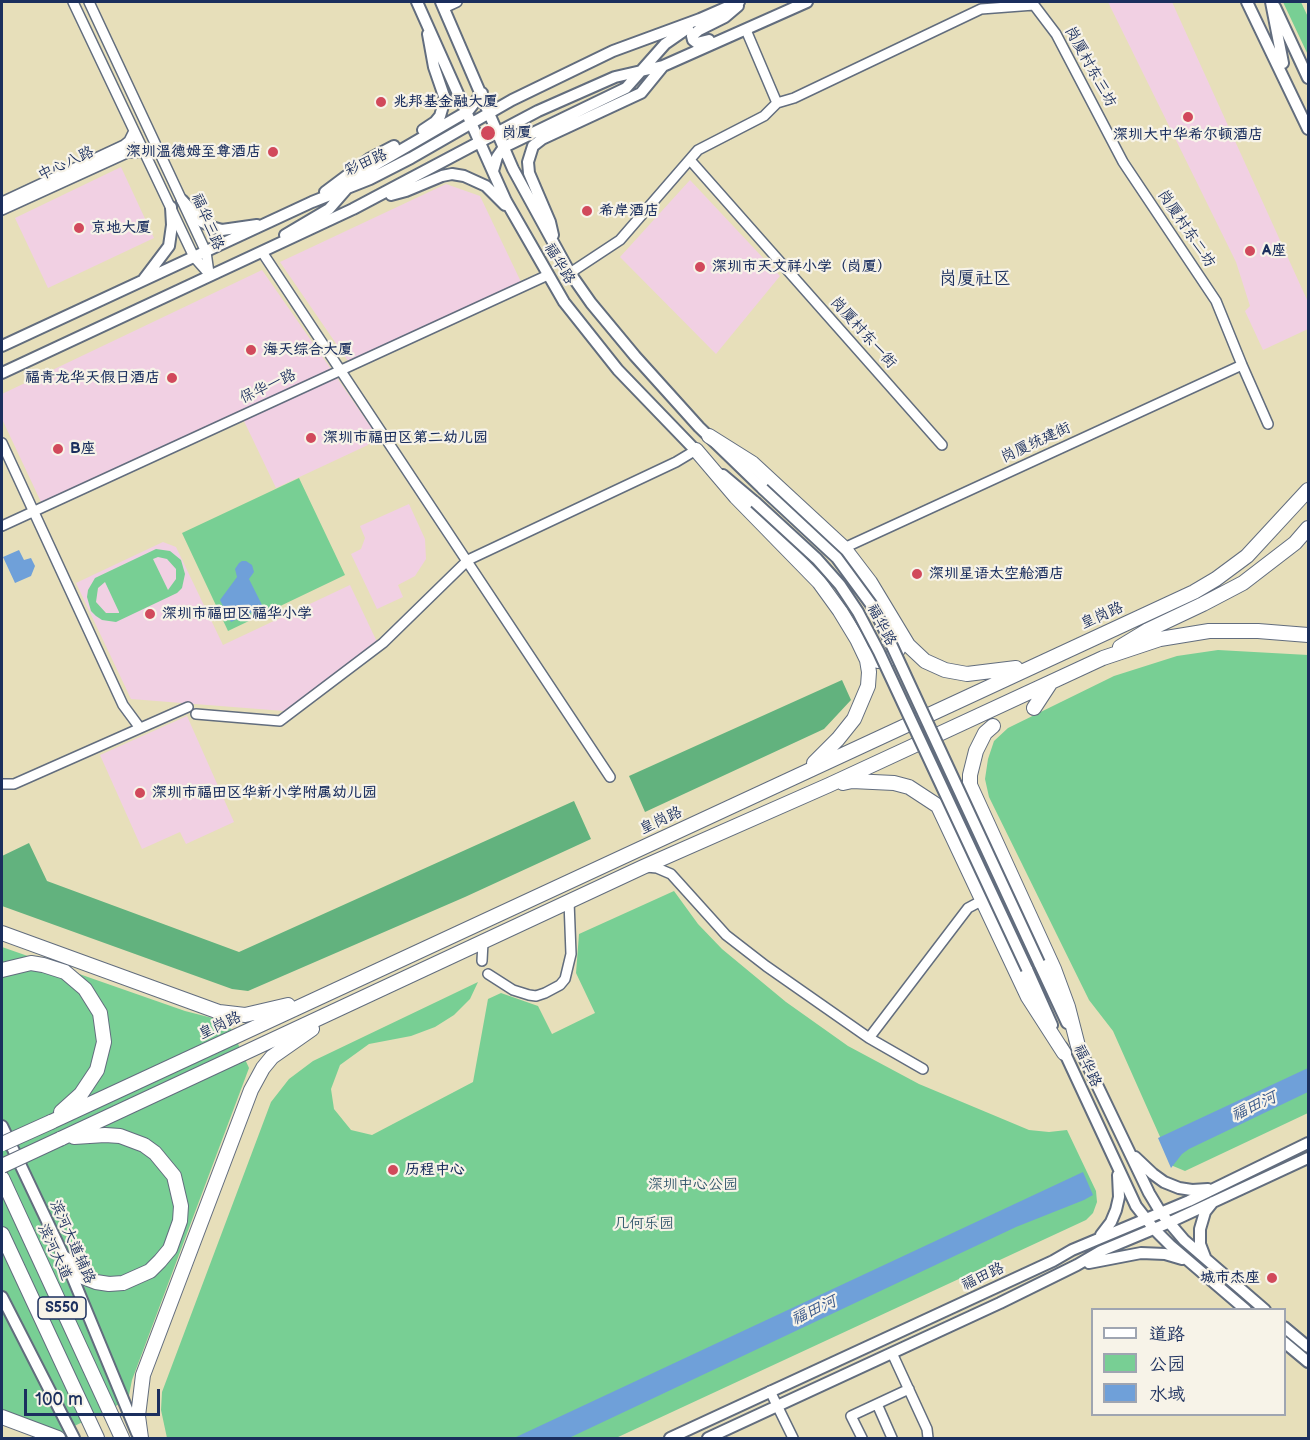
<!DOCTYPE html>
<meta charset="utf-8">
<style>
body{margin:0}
#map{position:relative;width:1310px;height:1440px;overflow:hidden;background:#e7dfba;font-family:"Balsamiq Sans","LXGW WenKai TC",sans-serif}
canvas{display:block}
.frame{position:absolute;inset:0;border:3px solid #1b2f5e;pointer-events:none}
.legend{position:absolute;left:1091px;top:1308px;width:195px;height:108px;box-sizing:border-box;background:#f7f3e8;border:2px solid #9fa5b1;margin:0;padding:8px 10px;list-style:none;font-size:18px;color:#1b2f5e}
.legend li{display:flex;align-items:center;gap:12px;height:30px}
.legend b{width:30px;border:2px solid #9fa5b1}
.scale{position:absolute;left:24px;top:1389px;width:136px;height:27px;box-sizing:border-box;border:3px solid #1b2f5e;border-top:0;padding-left:8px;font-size:18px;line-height:21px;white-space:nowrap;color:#1b2f5e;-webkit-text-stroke:4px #f7f3e8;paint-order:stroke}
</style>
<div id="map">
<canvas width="1310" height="1440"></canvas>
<div class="frame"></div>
<ul class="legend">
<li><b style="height:8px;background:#fff"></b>道路</li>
<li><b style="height:16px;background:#78cf94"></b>公园</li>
<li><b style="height:16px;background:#6fa0d9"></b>水域</li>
</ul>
<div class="scale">100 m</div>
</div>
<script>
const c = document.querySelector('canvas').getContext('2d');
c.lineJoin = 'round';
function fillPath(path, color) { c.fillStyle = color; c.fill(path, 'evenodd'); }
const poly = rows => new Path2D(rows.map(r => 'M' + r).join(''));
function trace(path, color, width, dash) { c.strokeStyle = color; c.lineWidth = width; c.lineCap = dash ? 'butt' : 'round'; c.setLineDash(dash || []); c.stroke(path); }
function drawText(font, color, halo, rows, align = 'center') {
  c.font = font + ' "Balsamiq Sans","LXGW WenKai TC",sans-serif'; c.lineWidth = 4.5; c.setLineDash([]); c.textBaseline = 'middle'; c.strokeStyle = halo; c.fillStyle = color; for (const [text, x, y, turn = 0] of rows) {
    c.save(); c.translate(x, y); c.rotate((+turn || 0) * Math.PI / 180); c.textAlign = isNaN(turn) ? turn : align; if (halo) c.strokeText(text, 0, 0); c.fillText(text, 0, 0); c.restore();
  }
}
const built = poly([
 [1108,2,1172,2,1308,302,1308,329,1263,350,1245,311,1250,306,1236,262],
 [121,167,154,238,48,288,15,218],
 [690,180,780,276,716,354,620,257],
 [446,184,480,196,521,282,348,361,280,262],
 [262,270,331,369,41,502,2,419,2,394],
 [335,375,373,430,368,445,276,488,243,419],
 [409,504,425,539,426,559,415,576,398,585,403,597,377,609,351,554,361,549,365,538,360,526],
 [163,542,176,547,223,645,350,585,378,644,284,711,131,699,76,583],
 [187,716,234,822,186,844,180,832,142,849,100,755]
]);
const green = poly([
 [1283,2,1301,2,1308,17,1308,55],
 [299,478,345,575,228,631,182,533],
 [156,549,170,551,181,560,185,574,182,588,177,593,116,622,102,620,96,616,91,611,87,597,88,590,95,578],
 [158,557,167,559,176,569,176,579,168,590,153,559],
 [105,582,119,612,119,613,106,613,96,602,98,588],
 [1218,650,1308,655,1308,1113,1185,1171,1173,1166,1113,1031,1089,1000,989,797,985,779,988,759,994,741,1008,728,1114,676,1177,656],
 [674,891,698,924,722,949,786,1002,848,1046,919,1084,1029,1130,1049,1132,1067,1130,1096,1191,1097,1202,1093,1213,1086,1220,616,1438,167,1438,161,1410,162,1392,271,1102,289,1079,313,1061,478,982,470,999,454,1015,435,1027,411,1036,369,1044,340,1065,331,1089,334,1109,351,1130,372,1135,473,1082,488,999,501,993,538,1006,552,1034,595,1013,576,973,579,934],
 [2,947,185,1011,228,1022,249,1068,132,1380,128,1400,60,1433,2,1411]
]);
const forest = poly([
 [842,680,851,700,824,729,645,812,629,776],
 [574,801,591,839,465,897,248,991,232,989,2,906,2,856,29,843,47,881,239,952]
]);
const water = poly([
 [19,550,24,560,31,558,35,566,31,576,15,583,3,557],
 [242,561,246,561,252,565,254,572,249,579,263,607,231,622,220,600,237,577,235,569,239,563],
 [1308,1068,1308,1092,1189,1149,1182,1154,1171,1168,1158,1138],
 [1083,1172,1093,1195,1084,1200,1016,1227,569,1438,514,1438]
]);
const minor = poly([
 [73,2,194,257,210,275],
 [89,2,206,252,209,273],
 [444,8,457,2],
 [746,30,777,103],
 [690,160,942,445],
 [2,202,124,145,129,141,133,133],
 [2,210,127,153,144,152],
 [262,252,610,777],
 [570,273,620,240,698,150,764,116,777,103,794,98,981,9,1034,5,1056,34,1123,162,1216,301,1242,365,1268,424],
 [2,443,123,705,140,728],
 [2,526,548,275],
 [844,548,1242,365],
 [196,714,280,721,383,643,468,560,676,462,696,450],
 [2,784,14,784,188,707],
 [646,867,657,868,671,874,726,935,766,966,869,1038,923,1069],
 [482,961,483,942],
 [488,974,513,990,529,995,536,996,545,993,560,985,565,979,571,954,569,901],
 [869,1038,968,908,983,900],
 [892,1353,927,1429,928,1438],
 [770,1391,793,1438],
 [877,1404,892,1438],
 [862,1438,851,1416,909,1389]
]);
const major = poly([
 [417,2,506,201,564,302,618,370,700,455],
 [441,2,513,169,570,273,591,303,635,356,699,427,763,489],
 [1247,2,1308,129],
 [1271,2,1283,63],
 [1275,7,1308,78],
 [709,40,697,43,693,40,692,36,699,30,725,17,738,6],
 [423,130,435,122,440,116,445,99,434,67,428,34],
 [493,171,497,157,504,147,626,88,665,44,688,28],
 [325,192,369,159,394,146],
 [391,195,406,191,442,176,452,174,464,176,486,186,505,205],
 [182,200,202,222,215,228,222,230,257,225],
 [285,235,329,209,356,178,370,168,468,111,482,93],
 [553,235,550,222,529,173,528,162,533,146,542,139,641,93,663,66,807,2],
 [144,279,169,246,172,225,171,207],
 [2,346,312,202,370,179,411,158,512,100,613,51,700,19,739,2],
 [2,373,353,209,538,111,615,77,663,66],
 [723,475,755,502],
 [1039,963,1067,1023],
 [1027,969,1052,1025],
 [1075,1039,1149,1193,1161,1213,1184,1240,1265,1310],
 [1062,1047,1136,1206,1154,1229,1170,1245,1246,1310],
 [2,1126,65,1259,137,1433],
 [1135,1157,1153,1174,1164,1182,1179,1188,1192,1190,1208,1189],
 [1101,1235,1111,1222,1116,1210,1119,1197,1118,1175],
 [1205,1257,1200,1244,1200,1229,1205,1212,1213,1202],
 [1089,1263,1141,1253,1165,1254,1182,1259],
 [2,1297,74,1438],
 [1284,1327,1308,1347],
 [1284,1342,1308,1362],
 [670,1438,1053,1261,1072,1250,1189,1201,1308,1143],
 [708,1438,1000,1303,1077,1265,1101,1251,1168,1223,1308,1158]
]);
const highway = poly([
 [709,436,752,463,844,548,870,582,908,645,925,661,945,670,967,674,1016,668],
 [696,450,736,497,819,582,840,611,857,639,867,660,869,672,868,686,854,719,838,739,814,763],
 [1120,647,1148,630,1203,604,1243,583,1295,543,1308,528],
 [863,651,867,656,878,661,890,659,895,655,901,644,900,632],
 [1034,708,1051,682],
 [993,726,985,733,976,751,970,775,970,785,1054,969,1068,1007,1078,1046],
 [843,783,852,781,894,783,909,787,938,806,1028,997,1064,1053],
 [2,933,219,1012,245,1015,288,1005],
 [2,970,31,963,43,965,65,972,85,989,100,1013,104,1042,97,1070,81,1094,61,1112],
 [51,1122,1194,592,1216,579,1247,556,1308,490],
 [60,1139,643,867,829,785,1103,658,1160,639,1209,631,1258,631,1308,635],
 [2,1178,122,1438],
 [2,1234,97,1438],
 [65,1259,83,1277,96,1282,109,1284,123,1283,150,1271,160,1261,170,1249,180,1221,181,1206,174,1176,155,1153,144,1145,120,1136,105,1135,74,1137],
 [2,1417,58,1438],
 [141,1438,138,1416,143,1375,251,1090,263,1068,272,1057,312,1029]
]);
const majorBridge = poly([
 [763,489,837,558,873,607,885,631,1039,963],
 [755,502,817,559,840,585,858,612,879,652,1027,969]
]);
const highwayBridge = poly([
 [2,1144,51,1122],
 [2,1166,60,1139]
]);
const markers = [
 [381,102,6,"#d1495b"],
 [1188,117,6,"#d1495b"],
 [488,133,8,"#d1495b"],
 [273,152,6,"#d1495b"],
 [587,211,6,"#d1495b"],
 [79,228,6,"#d1495b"],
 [1250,251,6,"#d1495b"],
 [700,267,6,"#d1495b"],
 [251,350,6,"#d1495b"],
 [172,378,6,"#d1495b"],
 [311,438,6,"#d1495b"],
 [58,449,6,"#d1495b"],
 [917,574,6,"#d1495b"],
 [150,614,6,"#d1495b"],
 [140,793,6,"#d1495b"],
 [393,1170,6,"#d1495b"],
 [1272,1278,6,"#d1495b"]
];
const shields = [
 [62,1308,48]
];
const shieldNames = [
 ["S550",62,1308]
];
const streetNames = [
 ["岗厦村东三坊",1090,67,61],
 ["彩田路",366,163,-24],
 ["中心八路",66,164,-25],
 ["福华三路",207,222,67],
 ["岗厦村东二坊",1186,229,56],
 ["福华路",559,264,59],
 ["岗厦村东一街",863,333,48],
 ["保华一路",268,387,-25],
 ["岗厦统建街",1036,443,-25],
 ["皇岗路",1102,616,-24],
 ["福华路",881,625,62],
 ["皇岗路",661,821,-25],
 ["皇岗路",220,1026,-25],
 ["福华路",1087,1066,65],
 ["滨河大道辅路",72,1242,66],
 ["滨河大道",54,1252,65],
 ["福田路",983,1277,-25]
];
const poiNames = [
 ["兆邦基金融大厦",393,102],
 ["岗厦",502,133],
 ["深圳大中华希尔顿酒店",1188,135,"center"],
 ["深圳温德姆至尊酒店",261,152,"right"],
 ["希岸酒店",599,211],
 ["京地大厦",91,228],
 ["A座",1262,251],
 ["深圳市天文祥小学（岗厦）",712,267],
 ["海天综合大厦",263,350],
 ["福青龙华天假日酒店",160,378,"right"],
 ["深圳市福田区第二幼儿园",323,438],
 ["B座",70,449],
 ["深圳星语太空舱酒店",929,574],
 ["深圳市福田区福华小学",162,614],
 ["深圳市福田区华新小学附属幼儿园",152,793],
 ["历程中心",405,1170],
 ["城市杰座",1260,1278,"right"]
];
const parkNames = [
 ["深圳中心公园",693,1185],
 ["几何乐园",644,1224]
];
const waterNames = [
 ["福田河",1254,1107,-25],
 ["福田河",814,1311,-25]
];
const quarterNames = [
 ["岗厦社区",975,279]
];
fillPath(built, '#f1d0e3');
fillPath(green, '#78cf94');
fillPath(forest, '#62b27e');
fillPath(water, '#6fa0d9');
trace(minor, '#626d7e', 12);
trace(major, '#626d7e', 14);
trace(highway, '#626d7e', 16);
trace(minor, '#fff', 9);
trace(major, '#fff', 10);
trace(highway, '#fff', 14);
trace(majorBridge, '#626d7e', 14, []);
trace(highwayBridge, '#626d7e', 16, []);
trace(majorBridge, '#fff', 10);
trace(highwayBridge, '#fff', 14);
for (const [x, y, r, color] of markers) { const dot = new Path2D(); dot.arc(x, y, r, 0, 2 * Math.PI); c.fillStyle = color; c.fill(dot); trace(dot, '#f7f3e8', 2); }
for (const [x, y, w] of shields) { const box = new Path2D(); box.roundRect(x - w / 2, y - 11, w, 22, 4.5); c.fillStyle = '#f7f3e8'; c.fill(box); trace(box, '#1b2f5e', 1.5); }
drawText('bold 14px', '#1b2f5e', null, shieldNames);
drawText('15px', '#1b2f5e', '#f7f3e8', streetNames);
drawText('bold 15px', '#1b2f5e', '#f7f3e8', poiNames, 'left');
drawText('15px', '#32576c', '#f7f3e8', parkNames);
drawText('italic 16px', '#385789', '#f7f3e8', waterNames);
drawText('18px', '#1b2f5e', '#f7f3e8', quarterNames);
</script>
